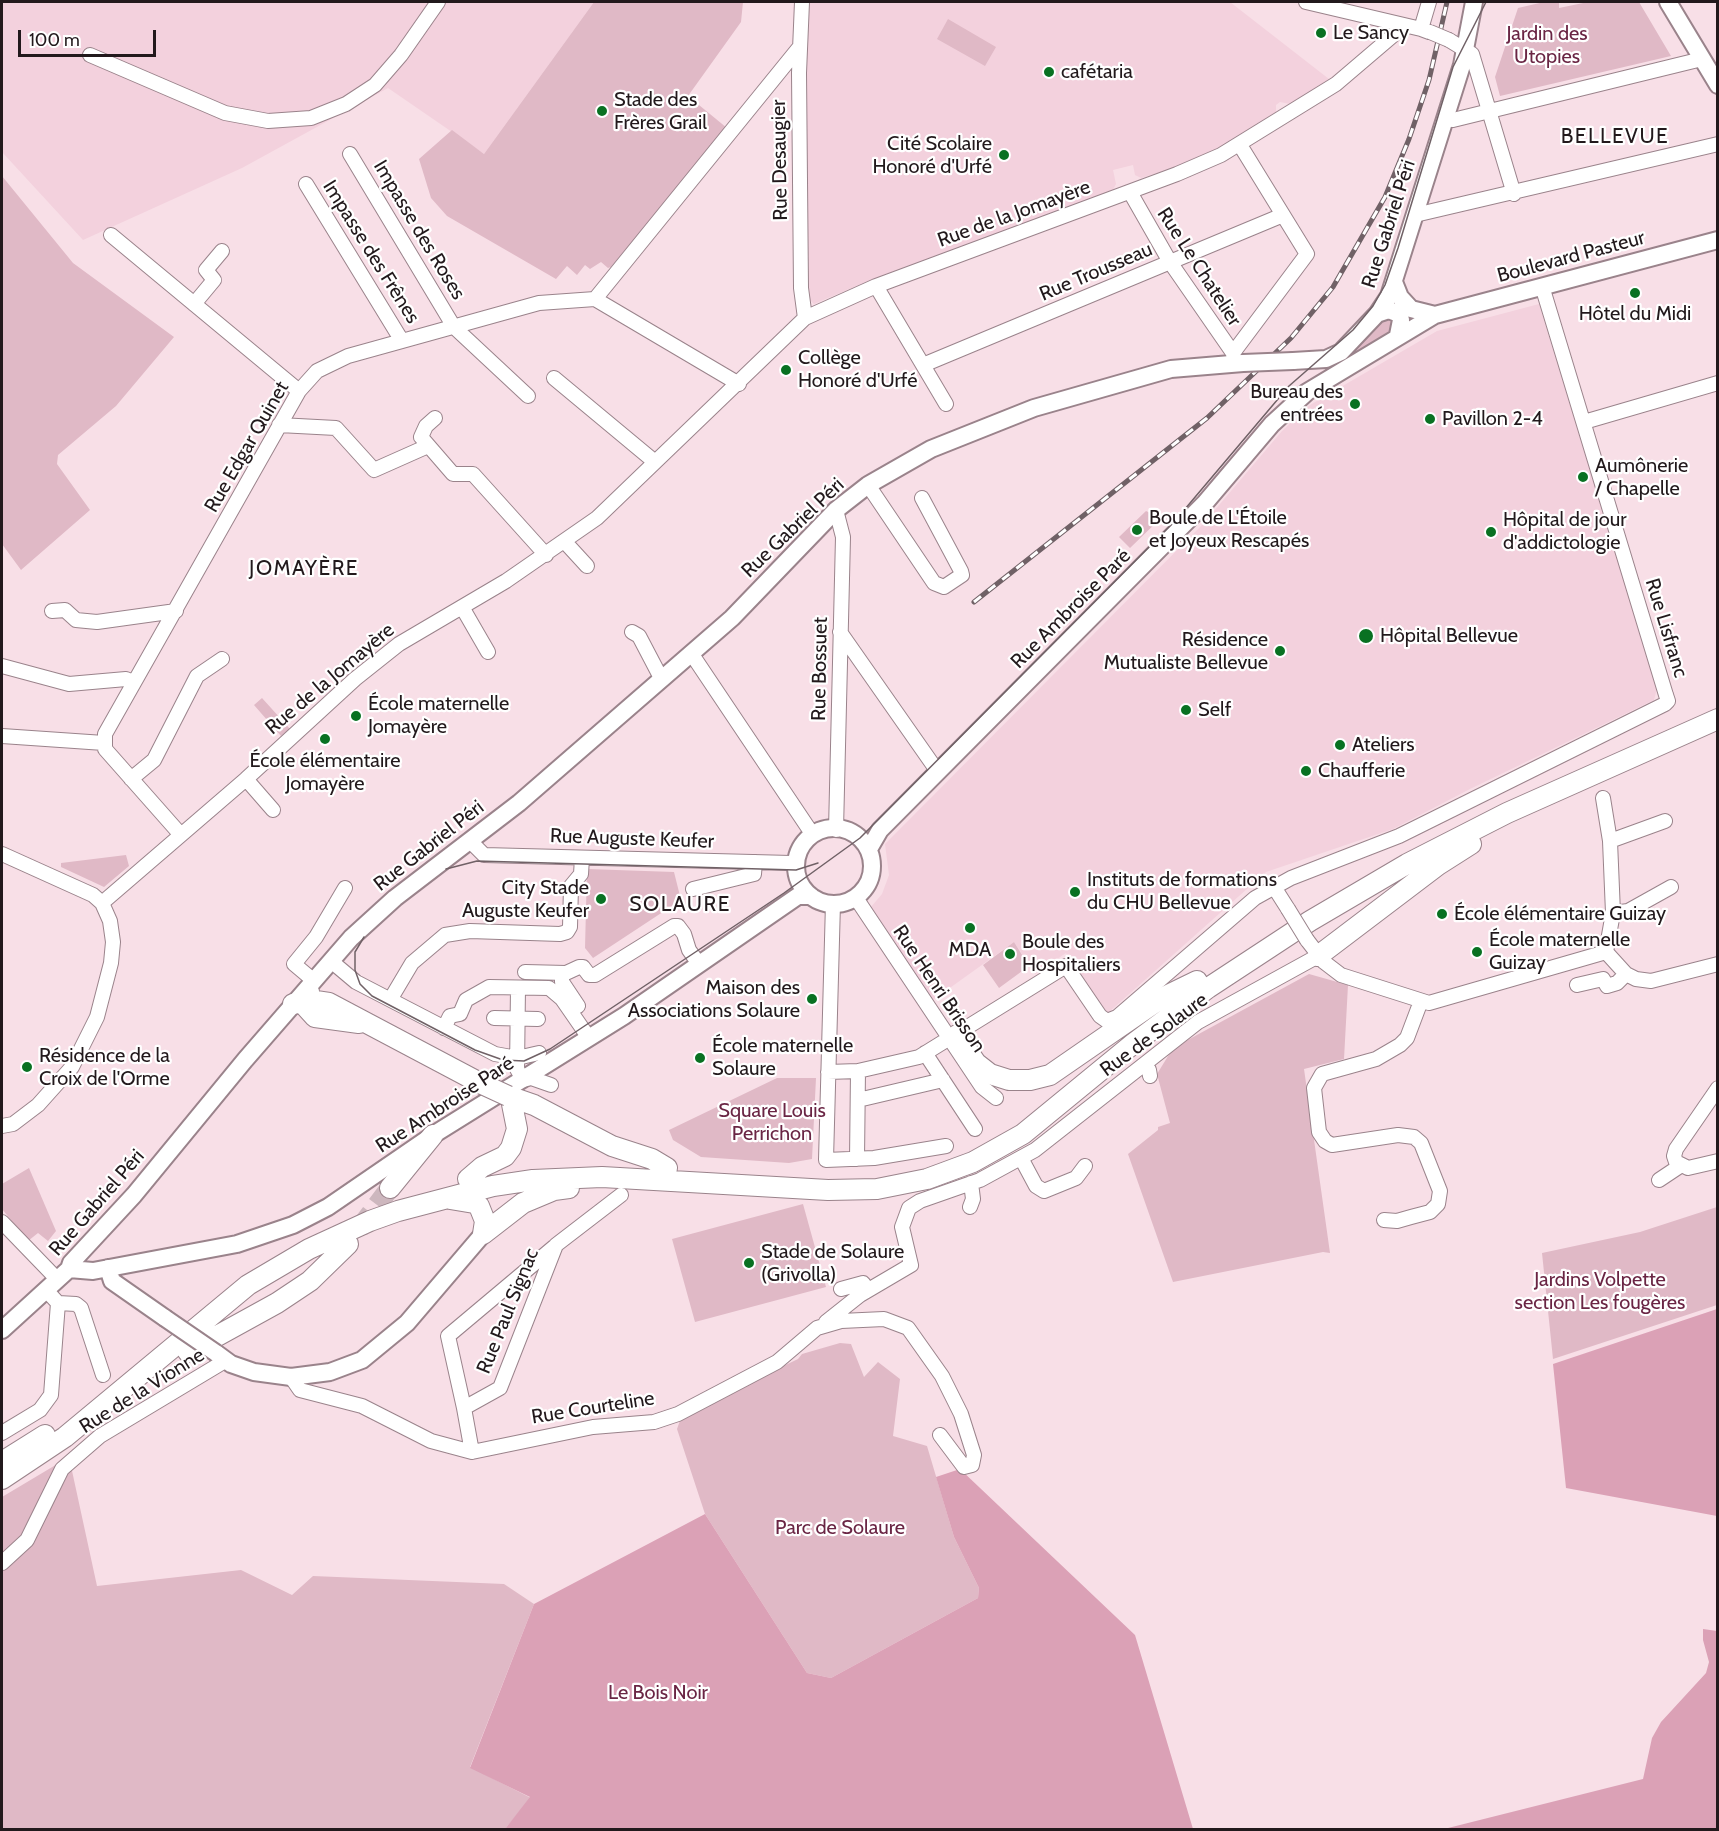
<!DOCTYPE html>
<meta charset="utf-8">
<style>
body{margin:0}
#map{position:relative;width:1719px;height:1831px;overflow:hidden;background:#f8dfe7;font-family:Cabin,sans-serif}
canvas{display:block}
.frame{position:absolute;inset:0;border:3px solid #22191c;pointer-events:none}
.scale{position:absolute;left:18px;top:30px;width:138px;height:27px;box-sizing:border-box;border:3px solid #22191c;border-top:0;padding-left:8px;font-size:18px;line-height:21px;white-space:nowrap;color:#22191c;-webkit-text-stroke:4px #fff;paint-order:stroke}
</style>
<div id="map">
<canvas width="1719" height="1831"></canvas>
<div class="frame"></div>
<div class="scale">100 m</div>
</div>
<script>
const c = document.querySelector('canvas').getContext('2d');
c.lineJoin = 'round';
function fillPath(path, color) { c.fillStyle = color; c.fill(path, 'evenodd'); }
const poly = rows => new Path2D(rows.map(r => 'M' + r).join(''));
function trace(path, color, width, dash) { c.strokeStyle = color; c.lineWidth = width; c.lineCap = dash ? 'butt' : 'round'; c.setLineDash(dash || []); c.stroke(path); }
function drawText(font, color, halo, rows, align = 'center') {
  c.font = font + ' Cabin,sans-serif'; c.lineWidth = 4.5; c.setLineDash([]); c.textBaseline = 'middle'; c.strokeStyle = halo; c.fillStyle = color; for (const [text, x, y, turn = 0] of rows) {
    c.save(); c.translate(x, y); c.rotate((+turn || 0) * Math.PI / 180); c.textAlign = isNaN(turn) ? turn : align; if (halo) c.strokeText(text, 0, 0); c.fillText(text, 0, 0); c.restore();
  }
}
const built = poly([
 [2,2,594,2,484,154,388,88,242,168,83,240,2,152],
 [809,2,1230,2,1329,79,1290,104,1280,102,1276,105,1276,112,1222,146,1170,169,1141,178,1135,175,1133,165,1113,170,1116,184,1113,190,868,281,814,304,809,299,805,30],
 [1539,304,1657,689,1654,700,1470,789,1393,829,1266,872,1109,1012,1105,1011,1066,953,1035,974,1014,942,933,1000,871,907,882,894,889,875,885,844,1203,524,1282,431,1310,405,1437,331]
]);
const green = poly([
 [594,2,743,2,741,22,688,96,727,128,611,267,608,268,601,262,590,269,585,265,577,275,567,266,556,279,447,216,431,198,419,159,452,130,484,154],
 [1544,2,1559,2,1559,8,1588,2,1639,2,1671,56,1500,96,1495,77,1518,8],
 [948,19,996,47,985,66,937,39],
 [2,176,73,263,174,337,116,406,58,455,57,464,90,510,21,570,2,544],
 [1383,316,1394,319,1391,330,1333,369,1321,368],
 [1146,511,1161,518,1130,548,1119,537],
 [262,698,290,729,281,736,254,705],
 [126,855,129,866,104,887,61,867,61,863],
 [587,869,674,872,681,900,593,958,585,948],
 [1014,942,1029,966,999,988,983,965],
 [1309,974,1348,985,1344,1059,1304,1069,1330,1253,1323,1252,1173,1282,1128,1154,1158,1130,1158,1127,1170,1123,1157,1074,1173,1048],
 [777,1078,816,1078,812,1159,789,1163,701,1157,673,1140,669,1130],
 [29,1168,56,1231,48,1241,38,1233,28,1241,2,1209,2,1184],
 [803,1204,826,1287,695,1322,672,1239],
 [1717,1207,1717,1305,1553,1359,1542,1253,1640,1232],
 [840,1343,851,1344,864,1377,878,1362,900,1379,893,1436,927,1446,954,1537,979,1588,978,1598,831,1678,807,1673,705,1514,677,1429,682,1415,798,1359,802,1354],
 [69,1457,97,1586,241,1570,292,1595,313,1576,504,1584,534,1604,470,1767,531,1798,505,1829,2,1829,2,1497]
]);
const forest = poly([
 [1717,1309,1717,1516,1566,1488,1553,1364],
 [960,1469,1135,1635,1193,1829,505,1829,530,1797,470,1768,534,1604,705,1514,807,1673,831,1678,978,1598,979,1588,954,1537,936,1477],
 [1703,1629,1717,1631,1717,1829,1444,1829,1643,1779,1652,1738,1661,1722,1706,1673,1709,1662,1703,1640]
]);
const highwayTunnel = poly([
 [359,1229,390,1188]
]);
const minor = poly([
 [802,2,799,73,801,288,805,318],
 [1306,2,1421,29],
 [1429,2,1421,29,1429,32],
 [1449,40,1472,54,1514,194],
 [90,55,225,113,268,121,311,118,346,104,375,85,401,55,438,2],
 [1445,119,1453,120,1702,59],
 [350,154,454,327,528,396],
 [306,184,402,341],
 [1130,192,1170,262,1233,353,1234,361],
 [1415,215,1718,144],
 [111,235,299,391],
 [876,286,946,404],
 [595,299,798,49],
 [194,304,214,280,206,270,222,251],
 [1233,353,1307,254,1240,145],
 [923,365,1283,215],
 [554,378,655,462],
 [435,418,426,426,421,437,453,474,473,474,546,555],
 [1584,422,1718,383],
 [279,425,336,428,374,470,428,446],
 [868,485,934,583,944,587,962,575,961,571,922,498],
 [565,542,587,566],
 [462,607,488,652],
 [52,611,65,610,76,620,97,622,176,611],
 [632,632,639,636,661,678],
 [840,632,938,772],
 [691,653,813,835],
 [2,666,69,684,126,679,133,682],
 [2,736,104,743],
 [131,779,154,760,197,676,222,659],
 [246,779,273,810],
 [836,830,843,537,836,510],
 [181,835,105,749,105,734,299,391,317,371,348,356,539,303,595,299,739,384],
 [1610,841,1665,821],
 [471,842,484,855,791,863,796,867],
 [2,854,93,895,102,903,110,921,113,942,111,963,97,1017,72,1067,38,1105,13,1124,2,1126],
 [1274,887,1288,909],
 [693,889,754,874,755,862],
 [856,898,982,1087,996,1098],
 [102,903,246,779,355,679,399,644,506,581,597,518,805,318,876,286,1177,174,1221,155,1336,84,1404,26],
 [833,903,826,1160,874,1158,946,1146],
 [1613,913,1628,911,1671,887],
 [1307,940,1324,962,1341,975,1429,1003,1606,952,1613,913,1610,841,1603,798],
 [1606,952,1626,974,1636,979,1651,981,1718,964],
 [331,961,356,982,495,1054,517,1058,539,1053],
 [525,972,566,973,579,967,583,967,589,975,595,975,674,926,678,926,684,934,689,950,699,964],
 [562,974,562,982,578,1006],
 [313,980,294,964,316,937,345,888],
 [1577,985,1603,979,1607,986,1617,983,1626,974],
 [518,988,517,1069,523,1080,531,1078,551,1085],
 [393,995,412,963,445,935,470,931,560,934,567,932,570,927,571,886,581,874,582,858],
 [494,1018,538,1019],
 [444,1028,450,1016,460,1014,466,1000,489,987,549,988,562,999,589,1038],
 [925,1053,975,1129],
 [1149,1070,1150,1076],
 [828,1072,858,1071,919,1057,1066,966,1100,1016,1107,1021,1117,1017,1255,898,1291,878,1399,836,1665,704,1668,701,1666,695,1542,286],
 [1718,1088,1676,1149,1674,1156,1676,1162,1688,1168,1718,1161],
 [858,1100,943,1080],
 [1021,1158,1036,1186,1044,1191,1076,1178,1085,1166],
 [857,1159,858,1071],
 [1659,1180,1680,1166],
 [970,1207,973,1199,971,1183],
 [1384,1220,1397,1221,1411,1217,1430,1212,1438,1204,1440,1191,1421,1143,1414,1137,1398,1135,1332,1145,1325,1141,1319,1132,1314,1088,1322,1074,1376,1059,1400,1045,1407,1038,1421,1001],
 [2,1222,57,1279],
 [841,1289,863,1283,868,1290],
 [58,1303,76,1304,81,1308,103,1375],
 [826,1322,860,1295,911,1265,902,1227,909,1208,920,1201,980,1180,1035,1150,1198,1022,1318,956],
 [291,1377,300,1390,362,1406,431,1441,472,1452,593,1427,654,1422,678,1414,777,1362,817,1328,841,1321,884,1319,908,1328,942,1376,961,1414,974,1455,972,1465,964,1467,940,1435],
 [464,1408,448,1336,554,1247],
 [2,1433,40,1410,51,1395,58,1303,46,1290],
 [472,1452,464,1408,500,1388,556,1245,621,1195],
 [2,1563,27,1540,62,1469,100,1436,225,1361]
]);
const major = poly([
 [1668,2,1718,85],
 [1394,282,1400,297,1411,309,1435,315],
 [1377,314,1389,310,1399,314,1401,320,1398,335],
 [1293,361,1326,359,1341,352,1377,314,1389,296,1462,65,1474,2],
 '796 866a38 38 0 1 1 76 0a38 38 0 1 1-76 0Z',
 [869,849,880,830,1205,503,1272,424,1307,392,1435,315,1718,240],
 [108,1268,112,1281,165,1318],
 [69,1269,93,1271,237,1244,293,1225,328,1207,433,1135,624,1016,798,896,811,896],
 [2,1330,69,1269,71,1263,134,1195,245,1060,351,938,395,898,519,803,732,618,836,510,868,485,931,449,1034,408,1171,369,1243,363],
 [216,1353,231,1364,254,1372,291,1377,330,1372,362,1360,407,1323,483,1234]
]);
const highway = poly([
 [1318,956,1438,865,1471,844],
 [309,992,305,1006,315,1017,359,1023],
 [293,1004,309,1000,329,1003,482,1084],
 [957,1035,976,1063,990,1074,1009,1080,1030,1080,1050,1075,1160,999,1197,981],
 [508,1096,534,1105,612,1146,652,1159,667,1168],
 [468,1179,482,1167,505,1156,511,1148,517,1129,511,1099],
 [390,1188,433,1135],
 [450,1199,474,1203,479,1206,485,1221,483,1234],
 [483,1234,523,1203,554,1190,569,1188],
 [188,1352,277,1303,310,1281,348,1244],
 [2,1462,45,1435],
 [2,1479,65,1437,248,1285,309,1249,370,1221,398,1211,493,1186,533,1180,602,1177,828,1190,877,1189,927,1179,973,1162,1023,1134,1134,1043,1208,988,1310,921,1407,864,1507,813,1718,719]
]);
const tram = poly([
 [446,869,477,861,796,870,818,863],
 [364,937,355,952,355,970,360,984,372,996,475,1050,503,1060,524,1061,550,1049,784,893,860,838,1174,522,1289,386,1353,330,1373,306,1385,285,1398,248,1453,67,1486,2]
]);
const rail = poly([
 [974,602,1207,418,1291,338,1333,287,1385,197,1409,139,1429,80,1447,2]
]);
const minorBridge = poly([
 [1430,32,1449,40],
 [1288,909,1307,940]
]);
const majorBridge = poly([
 [1243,363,1293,361],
 [165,1318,216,1353]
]);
const highwayBridge = poly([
 [482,1084,508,1096]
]);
const markers = [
 [1321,33,6,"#097122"],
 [1049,72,6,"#097122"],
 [602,111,6,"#097122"],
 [1004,155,6,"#097122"],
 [1635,293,6,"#097122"],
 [786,370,6,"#097122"],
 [1355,404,6,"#097122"],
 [1430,419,6,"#097122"],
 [1583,477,6,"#097122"],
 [1137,530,6,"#097122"],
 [1491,532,6,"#097122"],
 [1366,636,8,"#097122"],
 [1280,651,6,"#097122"],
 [1186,710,6,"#097122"],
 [356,716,6,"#097122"],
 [325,739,6,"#097122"],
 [1340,745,6,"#097122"],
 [1306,771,6,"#097122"],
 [1075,892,6,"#097122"],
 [601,899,6,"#097122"],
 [1442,914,6,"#097122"],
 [970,928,6,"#097122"],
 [1477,952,6,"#097122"],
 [1010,954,6,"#097122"],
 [812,999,6,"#097122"],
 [700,1058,6,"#097122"],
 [27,1067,6,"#097122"],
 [749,1263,6,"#097122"]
];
const poiNames = [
 ["Le Sancy",1333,33],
 ["cafétaria",1061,72],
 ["Stade des",614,100],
 ["Frères Grail",614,123],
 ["Cité Scolaire",992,144,"right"],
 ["Honoré d'Urfé",992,167,"right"],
 ["Hôtel du Midi",1635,314,"center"],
 ["Collège",798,358],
 ["Honoré d'Urfé",798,381],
 ["Bureau des",1343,392,"right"],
 ["entrées",1343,415,"right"],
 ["Pavillon 2-4",1442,419],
 ["Aumônerie",1595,466],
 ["/ Chapelle",1595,489],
 ["Boule de L'Étoile",1149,518],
 ["et Joyeux Rescapés",1149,541],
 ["Hôpital de jour",1503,520],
 ["d'addictologie",1503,543],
 ["Hôpital Bellevue",1380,636],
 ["Résidence",1268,640,"right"],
 ["Mutualiste Bellevue",1268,663,"right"],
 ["École maternelle",368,704],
 ["Jomayère",368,727],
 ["Self",1198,710],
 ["Ateliers",1352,745],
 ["École élémentaire",325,761,"center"],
 ["Jomayère",325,784,"center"],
 ["Chaufferie",1318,771],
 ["Instituts de formations",1087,880],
 ["du CHU Bellevue",1087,903],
 ["City Stade",589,888,"right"],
 ["Auguste Keufer",589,911,"right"],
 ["École élémentaire Guizay",1454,914],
 ["École maternelle",1489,940],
 ["Guizay",1489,963],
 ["Boule des",1022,942],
 ["Hospitaliers",1022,965],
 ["MDA",970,950,"center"],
 ["Maison des",800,988,"right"],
 ["Associations Solaure",800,1011,"right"],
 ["École maternelle",712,1046],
 ["Solaure",712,1069],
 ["Résidence de la",39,1056],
 ["Croix de l'Orme",39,1079],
 ["Stade de Solaure",761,1252],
 ["(Grivolla)",761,1275]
];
const parkNames = [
 ["Jardin des",1547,34],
 ["Utopies",1547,57],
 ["Square Louis",772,1111],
 ["Perrichon",772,1134],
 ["Jardins Volpette",1600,1280],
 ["section Les fougères",1600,1303],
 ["Parc de Solaure",840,1528],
 ["Le Bois Noir",658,1693]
];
const streetNames = [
 ["Rue Desaugier",780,160,-91],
 ["Rue de la Jomayère",1014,214,-20],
 ["Rue Gabriel Péri",1389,224,-72],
 ["Impasse des Roses",419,230,59],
 ["Impasse des Frênes",371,252,58],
 ["Boulevard Pasteur",1571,257,-15],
 ["Rue Le Chatelier",1199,267,57],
 ["Rue Trousseau",1096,272,-23],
 ["Rue Edgar Quinet",247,447,-60],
 ["Rue Gabriel Péri",793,528,-44],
 ["Rue Ambroise Paré",1071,609,-45],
 ["Rue Lisfranc",1666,628,73],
 ["Rue Bossuet",820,669,-89],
 ["Rue de la Jomayère",330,679,-40],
 ["Rue Auguste Keufer",632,839,2],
 ["Rue Gabriel Péri",429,846,-38],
 ["Rue Henri Brisson",939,989,56],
 ["Rue de Solaure",1154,1035,-36],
 ["Rue Ambroise Paré",445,1105,-33],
 ["Rue Gabriel Péri",97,1203,-49],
 ["Rue Paul Signac",508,1311,-68],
 ["Rue de la Vionne",142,1391,-32],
 ["Rue Courteline",593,1408,-9]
];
const neighbourhoodNames = [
 ["BELLEVUE",1615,137],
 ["JOMAYÈRE",304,569],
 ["SOLAURE",680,905]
];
fillPath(built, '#f3d1dd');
fillPath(green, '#e0b9c6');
fillPath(forest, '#dba1b6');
trace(highwayTunnel, '#cdb7be', 20, [20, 10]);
trace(minor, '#9a838b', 16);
trace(major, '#9a838b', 20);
trace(highway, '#9a838b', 22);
trace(minor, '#fff', 14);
trace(major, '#fff', 16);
trace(highway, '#fff', 20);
trace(tram, '#706166', 1.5);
trace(rail, '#706166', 5);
trace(rail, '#fff', 3, [9]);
trace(minorBridge, '#9a838b', 16, []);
trace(majorBridge, '#9a838b', 20, []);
trace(highwayBridge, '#9a838b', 22, []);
trace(minorBridge, '#fff', 14);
trace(majorBridge, '#fff', 16);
trace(highwayBridge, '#fff', 20);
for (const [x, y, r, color] of markers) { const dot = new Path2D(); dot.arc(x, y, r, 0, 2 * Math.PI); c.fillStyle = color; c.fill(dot); trace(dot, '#fff', 2); }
drawText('20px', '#22191c', '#fff', poiNames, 'left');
drawText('20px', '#6a2544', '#fff', parkNames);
drawText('20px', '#22191c', '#fff', streetNames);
c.letterSpacing = '1.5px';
drawText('21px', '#22191c', '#fff', neighbourhoodNames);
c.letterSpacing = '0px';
</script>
